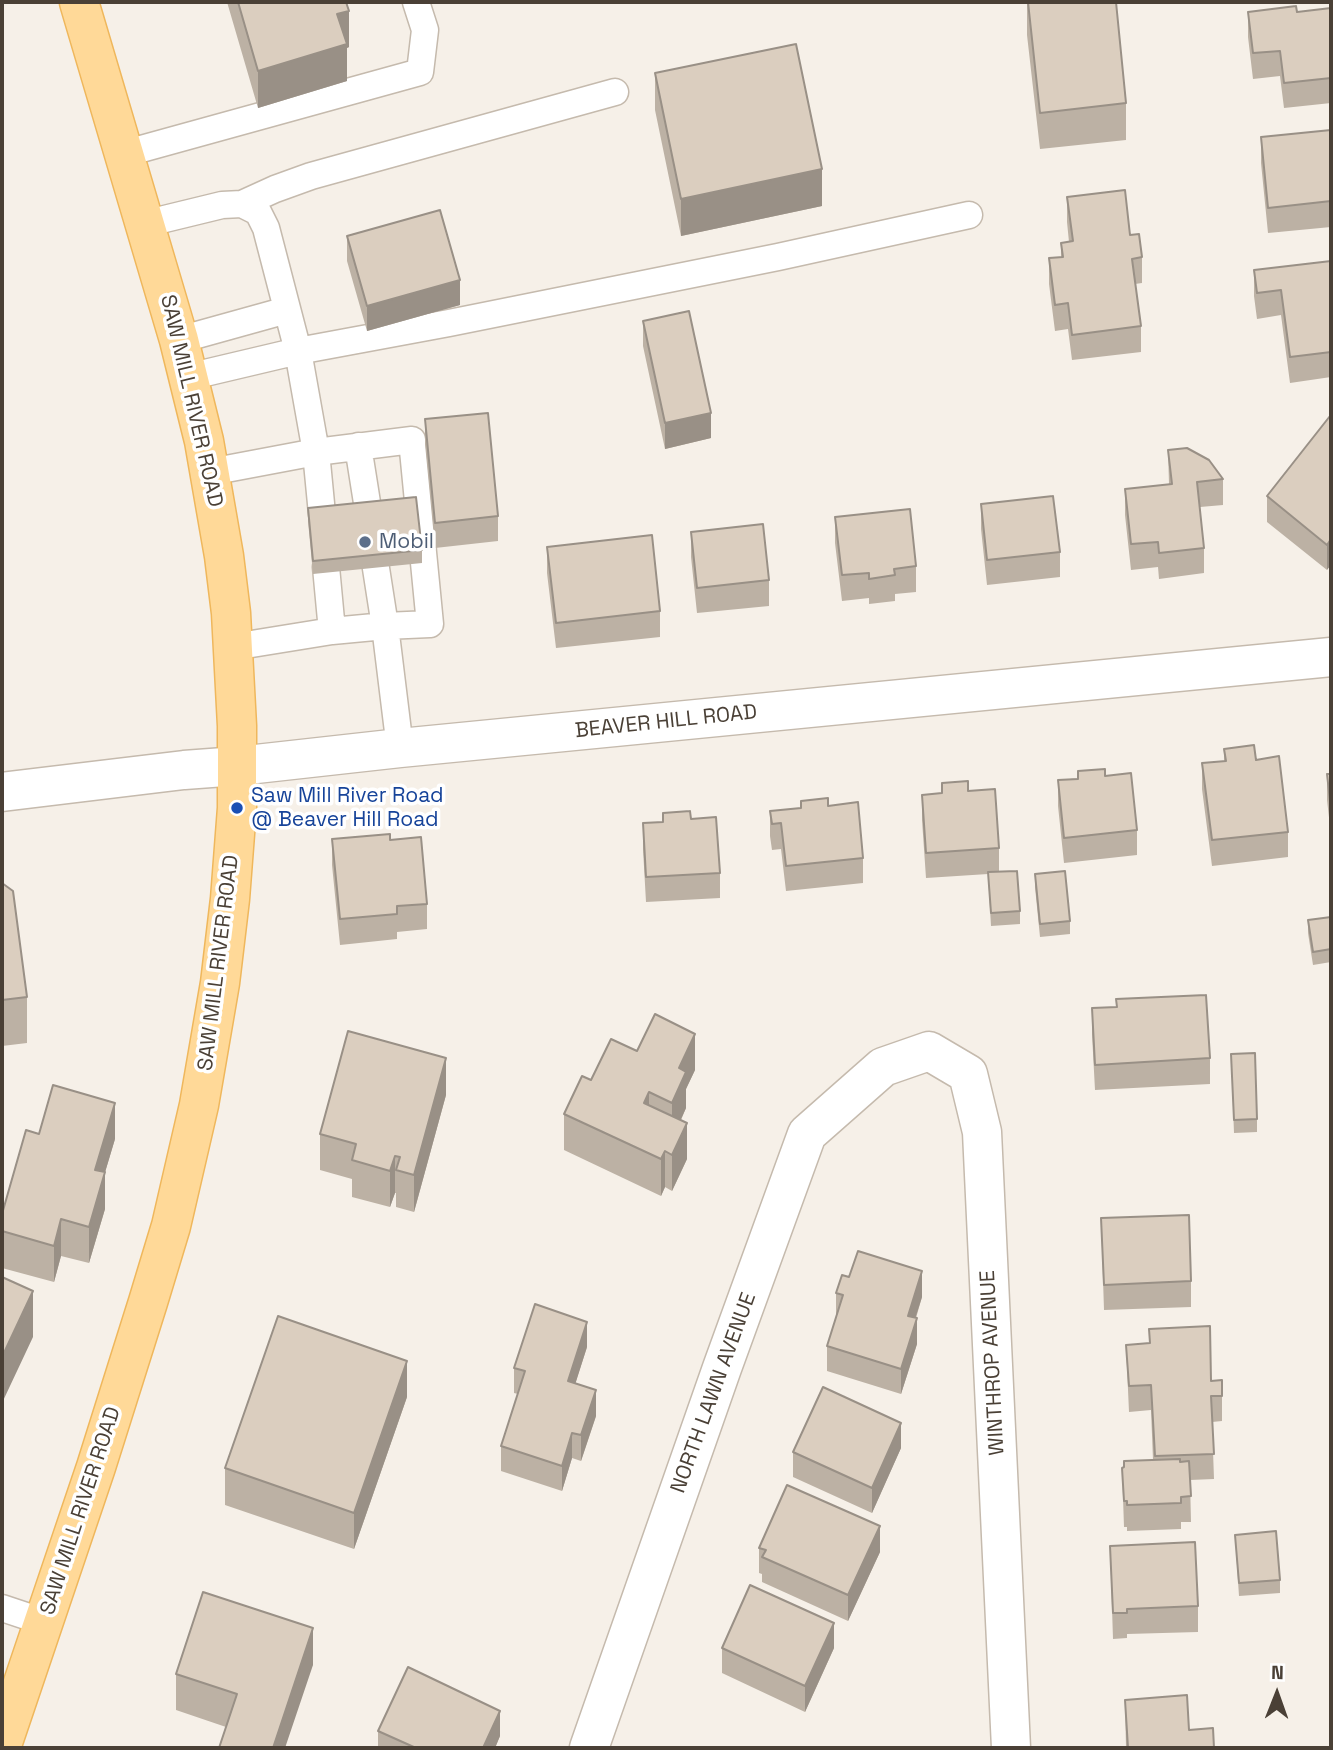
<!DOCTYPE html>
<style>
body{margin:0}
#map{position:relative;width:1333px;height:1750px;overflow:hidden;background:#f6f0e8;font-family:"Space Grotesk",sans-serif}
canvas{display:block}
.frame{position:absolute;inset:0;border:4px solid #4a4036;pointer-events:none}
.north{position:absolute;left:1242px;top:1659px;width:70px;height:70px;-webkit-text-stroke:5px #fff;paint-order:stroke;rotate:1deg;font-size:19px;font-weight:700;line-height:28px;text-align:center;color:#4a4036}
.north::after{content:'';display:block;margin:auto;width:24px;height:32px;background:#4a4036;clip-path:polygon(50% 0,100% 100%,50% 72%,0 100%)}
</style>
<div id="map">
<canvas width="1333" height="1750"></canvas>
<div class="frame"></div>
<div class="north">N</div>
</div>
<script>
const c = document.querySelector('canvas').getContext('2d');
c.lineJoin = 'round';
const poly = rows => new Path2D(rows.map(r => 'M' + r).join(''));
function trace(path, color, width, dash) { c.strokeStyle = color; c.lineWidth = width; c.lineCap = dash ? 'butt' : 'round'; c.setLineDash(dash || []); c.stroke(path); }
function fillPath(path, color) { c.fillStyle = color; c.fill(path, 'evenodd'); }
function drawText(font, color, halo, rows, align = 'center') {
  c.font = font + ' "Space Grotesk",sans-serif'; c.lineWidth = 7; c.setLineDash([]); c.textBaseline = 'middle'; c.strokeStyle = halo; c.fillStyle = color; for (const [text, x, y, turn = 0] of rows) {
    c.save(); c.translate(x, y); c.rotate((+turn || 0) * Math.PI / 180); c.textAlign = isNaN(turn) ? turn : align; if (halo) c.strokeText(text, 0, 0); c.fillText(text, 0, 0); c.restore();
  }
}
const lane = poly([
 [123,154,420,72,425,30,416,2],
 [242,204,275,189,311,176,615,92],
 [144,224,222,205,242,204,258,212,266,228,298,351,316,452,210,472],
 [179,340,287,310],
 [188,377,298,351,449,323,778,257,969,215],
 [358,446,368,509],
 [322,514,316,452,412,440,430,624,385,626,375,562],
 [332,631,385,626,400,748],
 [233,647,332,631,326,567],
 [2,1608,44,1622]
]);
const street = poly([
 [2,792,184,770,238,766,400,748,1331,657],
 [589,1748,722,1368,807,1134,883,1067,929,1051,968,1074,982,1132,1011,1748]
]);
const primary = poly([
 [2,1745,96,1467,148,1302,171,1226,199,1105,220,983,230,899,237,808,237,726,231,613,224,556,204,441,179,340,79,2]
]);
const wall = poly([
 [227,2,346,2,349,47,347,48,347,81,258,108],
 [1027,2,1126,103,1126,140,1040,149,1027,35],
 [1331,8,1331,103,1284,108,1280,76,1253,79,1248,37,1248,12,1297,12],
 [655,73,822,206,681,236,655,110],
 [1331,130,1331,227,1268,233,1261,163,1261,137],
 [1067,197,1130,235,1142,257,1142,283,1135,284,1141,326,1141,352,1072,360,1068,329,1055,331,1049,284,1049,258,1061,257,1061,243,1069,242,1067,222],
 [347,236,460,305,367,331,347,261],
 [1331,261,1331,377,1290,383,1281,315,1257,319,1254,296,1254,270],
 [643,321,711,438,665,449,643,346],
 [1331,417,1327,570,1267,522,1267,496],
 [425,419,498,516,498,541,435,548,425,444],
 [1168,450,1223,479,1223,505,1200,507,1204,548,1204,573,1159,579,1158,567,1131,570,1125,515,1125,489,1169,484],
 [981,504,1060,552,1060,577,987,585,981,529],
 [308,508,422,550,422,563,313,574,308,521],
 [835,517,916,566,916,592,895,594,895,601,869,604,869,598,842,601,835,543],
 [691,532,769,580,769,606,697,613,691,557],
 [547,547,660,611,660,637,556,648,547,573],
 [1224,749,1256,760,1288,832,1288,857,1212,866,1202,789,1202,763,1224,761],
 [1327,774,1331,774,1331,835,1327,800],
 [1105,776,1137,830,1137,855,1064,863,1058,806,1058,780],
 [968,791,999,848,999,872,1020,911,1020,924,991,926,988,874,926,878,922,820,922,795],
 [828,806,863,858,863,883,786,891,781,849,772,850,770,836,770,811],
 [663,822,720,873,720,898,646,902,643,849,643,823],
 [332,839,390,840,427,904,427,929,397,932,397,939,340,945,332,865],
 [1035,874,1070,921,1070,934,1040,937,1035,887],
 [2,883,27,997,27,1043,2,1046],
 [1331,917,1331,962,1313,965,1308,933,1308,920],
 [1116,1007,1210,1058,1210,1084,1095,1090,1092,1034,1092,1008],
 [637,1051,695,1070,686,1089,686,1108,681,1120,687,1159,672,1191,665,1187,661,1196,564,1150,564,1114,591,1080],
 [1231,1054,1257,1119,1257,1132,1234,1133],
 [446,1095,414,1212,396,1207,396,1193,395,1193,390,1207,352,1197,352,1179,320,1170,320,1134],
 [115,1139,105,1172,105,1209,89,1263,61,1256,54,1282,2,1268,2,1214],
 [1101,1218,1191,1281,1191,1307,1104,1310],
 [836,1293,922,1297,916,1318,917,1344,901,1394,827,1371,827,1346,836,1318],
 [1149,1329,1211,1381,1222,1380,1222,1421,1212,1422,1214,1479,1190,1480,1191,1522,1181,1522,1181,1529,1127,1531,1127,1527,1124,1527,1122,1468,1153,1460,1151,1410,1129,1412,1126,1345,1149,1343],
 [587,1347,575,1384,596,1416,581,1461,572,1458,562,1491,501,1471,501,1446,518,1394,514,1393,514,1368],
 [407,1397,354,1549,225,1505,225,1468],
 [901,1448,872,1513,793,1477,793,1452],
 [1235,1535,1280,1580,1280,1593,1239,1596],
 [1110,1546,1198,1606,1198,1632,1127,1634,1127,1638,1113,1639],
 [759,1548,880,1552,848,1621,762,1582,762,1574,759,1573],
 [722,1648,834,1648,805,1712,722,1673],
 [313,1665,226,1727,176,1710,176,1674],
 [1125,1700,1189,1730,1214,1748,1126,1748],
 [378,1731,500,1736,495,1748,378,1748]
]);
const shadedWall = poly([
 [349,11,349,47,347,48,347,81,258,108,258,71,337,14],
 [822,169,822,206,681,236,681,199],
 [460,280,460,305,367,331,367,306],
 [711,413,711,438,665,449,665,423],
 [1331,539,1331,565,1327,570,1327,545],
 [695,1034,695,1070,686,1089,686,1108,672,1139,672,1103,679,1068],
 [446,1058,446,1095,414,1212,414,1175],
 [649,1092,649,1129,644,1103],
 [115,1103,115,1139,95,1206,95,1170],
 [687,1123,687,1159,672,1191,672,1155],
 [665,1151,665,1187,661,1196,661,1159],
 [395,1156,395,1193,390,1207,390,1171],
 [105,1172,105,1209,89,1263,89,1227],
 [61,1219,61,1256,54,1282,54,1246],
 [922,1271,922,1297,908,1341,908,1316],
 [33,1291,33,1337,2,1403,2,1357],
 [917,1318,917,1344,901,1394,901,1369],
 [587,1322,587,1347,568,1407,568,1381],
 [407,1361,407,1397,354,1549,354,1513],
 [596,1390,596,1416,581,1461,581,1435],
 [901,1423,901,1448,872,1513,872,1488],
 [572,1433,572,1458,562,1491,562,1466],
 [880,1526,880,1552,848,1621,848,1595],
 [834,1623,834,1648,805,1712,805,1686],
 [313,1628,313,1665,285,1748,273,1748],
 [500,1711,500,1736,495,1748,483,1748]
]);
const building = poly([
 [238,2,346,2,349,11,337,14,347,44,258,71,238,2],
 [1028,2,1116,2,1126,103,1040,113,1028,2],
 [1296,6,1297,12,1331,8,1331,78,1284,83,1280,51,1253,53,1248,12,1296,6],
 [796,44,822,169,681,199,655,73,796,44],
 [1331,130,1331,201,1268,208,1261,137,1331,130],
 [1125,190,1130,235,1139,234,1142,257,1132,259,1141,326,1072,335,1068,303,1055,305,1049,258,1063,257,1061,243,1073,241,1067,197,1125,190],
 [440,210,460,280,367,306,347,236,440,210],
 [1331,261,1331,352,1290,357,1281,290,1257,293,1254,270,1331,261],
 [689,311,711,413,665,423,643,321,689,311],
 [488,413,498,516,435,523,425,419,488,413],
 [1330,416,1331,417,1331,539,1327,545,1267,496,1330,416],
 [1187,448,1209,460,1223,479,1197,482,1204,548,1159,553,1158,542,1131,544,1125,489,1172,484,1168,450,1187,448],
 [1053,496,1060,552,987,560,981,504,1053,496],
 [416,497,422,550,313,561,308,508,416,497],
 [910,509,916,566,894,569,895,575,869,579,869,573,842,575,835,517,910,509],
 [763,524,769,580,697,588,691,532,763,524],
 [652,535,660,611,556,623,547,547,652,535],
 [1254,745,1256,760,1279,756,1288,832,1212,840,1202,763,1226,761,1224,749,1254,745],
 [1105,769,1105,776,1131,773,1137,830,1064,838,1058,780,1078,779,1078,771,1105,769],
 [1327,774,1331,774,1331,810,1327,774],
 [968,781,968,791,995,789,999,848,926,853,922,795,942,793,942,783,968,781],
 [828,798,828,806,858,802,863,858,786,866,781,823,772,824,770,811,801,808,801,801,828,798],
 [690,811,691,819,716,817,720,873,646,877,643,823,663,822,663,813,690,811],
 [390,834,390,840,421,837,427,904,397,906,397,914,340,919,332,839,390,834],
 [1017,871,1020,911,991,913,988,872,1017,871],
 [1065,871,1070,921,1040,924,1035,874,1065,871],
 [2,883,13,891,27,997,2,1000,2,883],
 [1331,917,1331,949,1313,952,1308,920,1331,917],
 [1206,995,1210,1058,1095,1065,1092,1008,1117,1007,1116,999,1206,995],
 [655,1014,695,1034,679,1068,686,1072,672,1103,649,1092,644,1103,687,1123,672,1155,665,1151,661,1159,564,1114,582,1076,591,1080,611,1039,637,1051,655,1014],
 [348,1031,446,1058,414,1175,396,1170,400,1157,395,1156,390,1171,352,1160,356,1144,320,1134,348,1031],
 [1255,1053,1257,1119,1234,1120,1231,1054,1255,1053],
 [53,1085,115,1103,95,1170,105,1172,89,1227,61,1219,54,1246,2,1231,2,1214,26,1130,39,1134,53,1085],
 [1189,1215,1191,1281,1104,1285,1101,1218,1189,1215],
 [858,1251,922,1271,908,1316,917,1318,901,1369,827,1346,843,1295,836,1293,842,1275,849,1277,858,1251],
 [2,1277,33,1291,2,1357,2,1277],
 [535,1304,587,1322,568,1381,596,1390,581,1435,572,1433,562,1466,501,1446,525,1371,514,1368,535,1304],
 [278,1316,407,1361,354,1513,225,1468,278,1316],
 [1210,1326,1211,1381,1222,1380,1222,1396,1211,1396,1214,1454,1155,1456,1151,1385,1129,1386,1126,1345,1150,1343,1149,1329,1210,1326],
 [823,1387,901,1423,872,1488,793,1452,823,1387],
 [1180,1459,1180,1462,1189,1461,1191,1496,1181,1497,1181,1503,1127,1505,1127,1501,1124,1501,1122,1468,1124,1467,1124,1461,1180,1459],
 [787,1485,880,1526,848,1595,762,1557,766,1550,759,1548,787,1485],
 [1276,1531,1280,1580,1239,1583,1235,1535,1276,1531],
 [1195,1542,1198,1606,1127,1609,1127,1613,1113,1613,1110,1546,1195,1542],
 [750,1585,834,1623,805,1686,722,1648,750,1585],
 [203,1592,313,1628,273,1748,219,1748,237,1694,176,1674,203,1592],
 [408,1667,500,1711,483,1748,416,1748,378,1731,408,1667],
 [1187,1695,1189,1730,1213,1728,1214,1748,1128,1748,1125,1700,1187,1695]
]);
const markers = [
 [365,542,7,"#5c6f8a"],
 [237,808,7,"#1a4fb4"]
];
const streetNames = [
 ["SAW MILL RIVER ROAD",191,401,77],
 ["BEAVER HILL ROAD",666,722,-6],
 ["SAW MILL RIVER ROAD",219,963,-83],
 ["WINTHROP AVENUE",993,1363,-93],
 ["NORTH LAWN AVENUE",714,1393,-70],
 ["SAW MILL RIVER ROAD",81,1511,-72]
];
const serviceNames = [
 ["Mobil",379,542]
];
const transitNames = [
 ["Saw Mill River Road",251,796],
 ["@ Beaver Hill Road",251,820]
];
trace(lane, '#c5baad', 29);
trace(street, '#c5baad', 41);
trace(primary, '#efb75c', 41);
trace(lane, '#fff', 26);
trace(street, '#fff', 38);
trace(primary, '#ffd998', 38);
fillPath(wall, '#bcb1a4');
fillPath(shadedWall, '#999086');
fillPath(building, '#dbcebf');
trace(building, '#999086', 2);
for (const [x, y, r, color] of markers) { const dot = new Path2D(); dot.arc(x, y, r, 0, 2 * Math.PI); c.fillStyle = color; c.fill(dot); trace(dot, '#fff', 2.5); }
drawText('21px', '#4a4036', '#fff', streetNames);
drawText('21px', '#4e5e75', '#fff', serviceNames, 'left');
drawText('21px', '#164399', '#fff', transitNames, 'left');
</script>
